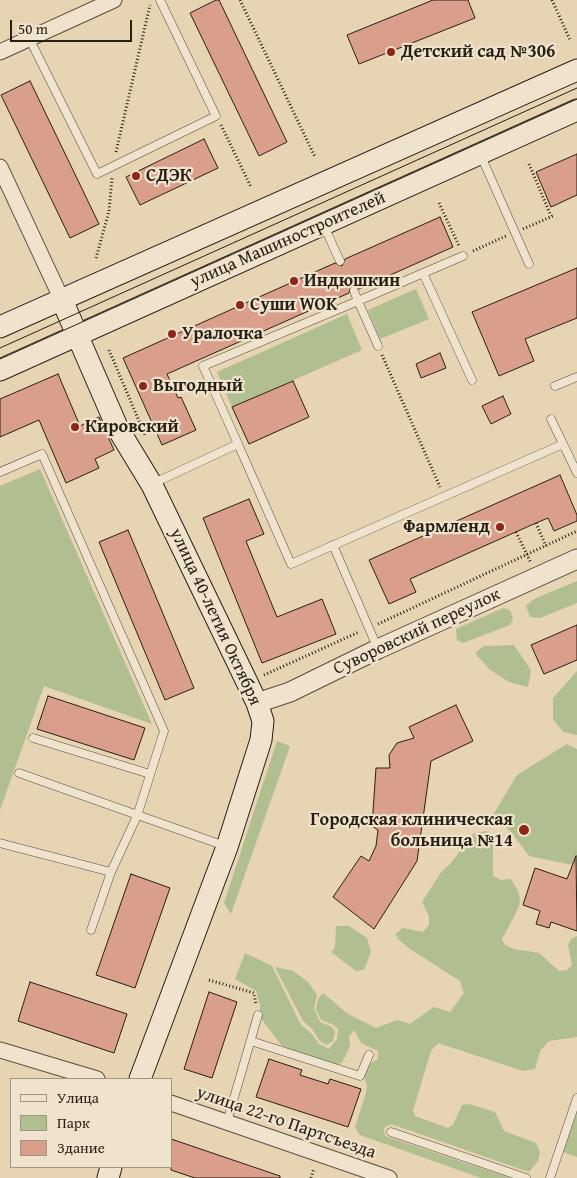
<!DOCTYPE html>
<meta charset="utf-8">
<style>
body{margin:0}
#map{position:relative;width:577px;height:1178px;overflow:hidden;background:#e6d4b2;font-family:"Gentium Book Plus",serif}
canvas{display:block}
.legend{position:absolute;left:10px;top:1078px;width:162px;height:90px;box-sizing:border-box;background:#efe3cd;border:1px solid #9f9583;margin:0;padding:6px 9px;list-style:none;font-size:15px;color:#281f14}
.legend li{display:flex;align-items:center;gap:10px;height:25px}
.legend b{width:25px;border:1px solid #9f9583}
.scale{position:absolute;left:10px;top:20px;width:122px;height:22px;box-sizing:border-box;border:2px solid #281f14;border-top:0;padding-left:6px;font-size:15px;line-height:18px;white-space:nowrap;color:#281f14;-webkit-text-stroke:4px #efe3cd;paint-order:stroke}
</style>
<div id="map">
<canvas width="577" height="1178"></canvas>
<ul class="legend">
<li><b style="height:6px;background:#efe3cd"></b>Улица</li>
<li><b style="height:14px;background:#b0be90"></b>Парк</li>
<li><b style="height:14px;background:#da9f8a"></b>Здание</li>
</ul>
<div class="scale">50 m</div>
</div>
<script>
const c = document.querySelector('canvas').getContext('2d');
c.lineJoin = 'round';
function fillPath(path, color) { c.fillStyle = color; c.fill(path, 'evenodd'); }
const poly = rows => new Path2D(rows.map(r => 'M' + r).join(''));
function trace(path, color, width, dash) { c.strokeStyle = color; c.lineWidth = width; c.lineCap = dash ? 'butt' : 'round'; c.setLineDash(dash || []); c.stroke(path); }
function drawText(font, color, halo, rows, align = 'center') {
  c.font = font + ' "Gentium Book Plus",serif'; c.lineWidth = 4.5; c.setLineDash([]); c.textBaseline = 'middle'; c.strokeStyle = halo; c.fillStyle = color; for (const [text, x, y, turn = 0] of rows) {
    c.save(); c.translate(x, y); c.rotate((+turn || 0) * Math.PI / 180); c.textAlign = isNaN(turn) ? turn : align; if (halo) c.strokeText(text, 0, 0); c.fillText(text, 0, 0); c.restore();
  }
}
const green = poly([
 [416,289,429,319,380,339,368,310],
 [347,314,362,350,232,407,217,372],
 [40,469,152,724,44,686,0,810,0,486],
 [577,581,577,603,540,618,530,617,526,606,534,599],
 [503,608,510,610,513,619,510,625,463,643,457,640,456,629],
 [514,645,531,670,528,687,509,682,489,669,475,653,484,646],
 [577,671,577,735,563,732,553,719,553,698],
 [277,741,290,746,231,914,224,903],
 [567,744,577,749,577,866,529,856,511,832,493,815,517,775],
 [486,831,493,837,493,876,501,880,511,879,519,893,520,903,515,915,502,939,505,945,514,949,539,953,559,971,567,970,572,965,568,945,571,939,577,936,577,1037,549,1041,540,1051,535,1069,523,1071,438,1043,431,1051,413,1110,415,1116,448,1128,453,1125,462,1105,469,1104,495,1112,504,1131,536,1143,540,1152,538,1161,529,1172,391,1124,384,1128,385,1136,511,1178,481,1178,360,1135,355,1127,366,1093,367,1085,364,1077,368,1065,378,1059,378,1051,361,1043,354,1030,349,1037,350,1046,342,1063,333,1065,282,1046,260,1017,260,1005,256,991,235,979,245,953,272,966,301,1025,312,1034,319,1044,329,1049,337,1039,338,1029,334,1025,321,1020,316,1009,318,999,323,993,348,1014,376,1028,397,1020,410,1024,434,1007,450,1012,464,993,460,981,410,949,399,940,395,934,403,928,423,932,429,925,429,916,422,902,442,871,450,864,473,834],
 [336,926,349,926,367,938,371,952,364,970,356,971,331,952,335,948],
 [275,967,293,971,308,982,317,995,314,1008,320,1022,332,1027,335,1032,333,1041,326,1045,319,1040,312,1029,303,1021],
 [577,1112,577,1157,563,1152]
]);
const building = poly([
 [216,0,219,0,287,142,259,156,190,13,216,0],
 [433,0,468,0,475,18,359,64,347,35,433,0],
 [30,81,99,224,70,238,1,95,30,81],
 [204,139,218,168,140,205,126,177,204,139],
 [577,154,577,195,551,207,536,172,577,154],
 [440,217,453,247,359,289,351,286,349,293,167,374,178,398,181,397,196,430,162,445,123,358,335,263,342,266,345,259,440,217],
 [577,268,577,318,525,339,534,361,499,376,472,312,577,268],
 [440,353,446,368,421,378,416,364,440,353],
 [58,374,80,426,99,417,114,450,95,459,99,468,66,483,39,420,0,437,0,399,58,374],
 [293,381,309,417,249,444,232,407,293,381],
 [503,396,511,414,491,424,482,406,503,396],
 [560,475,577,515,577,521,554,531,548,518,536,523,410,579,416,592,389,604,369,560,560,475],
 [249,499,264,534,246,541,277,617,322,599,336,634,262,663,203,518,249,499],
 [128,530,194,688,165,700,99,542,128,530],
 [577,625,577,660,544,674,531,645,577,625],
 [48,696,145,728,134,760,37,729,48,696],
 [456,705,473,741,431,761,417,861,374,929,333,897,361,856,369,861,376,846,378,830,372,826,376,768,390,768,389,755,397,743,414,738,409,727,456,705],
 [576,856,577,931,551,922,549,928,536,924,540,911,523,905,535,868,567,879,576,856],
 [131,874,170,888,135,988,96,975,131,874],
 [30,982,127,1014,114,1053,18,1021,30,982],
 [209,992,237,1002,212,1078,184,1069,209,992],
 [269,1059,302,1070,300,1075,328,1084,330,1079,361,1089,348,1127,256,1097,269,1059],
 [171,1139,280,1176,280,1178,195,1178,171,1170,171,1139]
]);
const path = poly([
 [240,0,315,157],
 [552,0,570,40],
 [221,125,251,187],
 [116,152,150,5],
 [529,164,551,216],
 [439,203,459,246],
 [523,229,555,215],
 [473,251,506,236],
 [96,258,109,211,112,178],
 [109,350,145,435],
 [382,355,440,487],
 [536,523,546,546],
 [516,532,531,563],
 [378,624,577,531],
 [264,675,359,632],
 [209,980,254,993,256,1005],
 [311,1178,314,1168]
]);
const service = poly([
 [29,38,97,174,216,116,160,0],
 [481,156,529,264],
 [324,226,340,261],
 [423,273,472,380],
 [378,346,358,301,463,256],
 [555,386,577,377],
 [551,419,577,473],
 [238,444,291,564,563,444],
 [0,472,42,454,164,731,137,816,111,872,91,930],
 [154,483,238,444,203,366,358,301,354,291],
 [333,545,378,649],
 [33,738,150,774],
 [19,773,225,846],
 [0,843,111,872],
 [251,1041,360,1076,369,1055],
 [227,1122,258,1015],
 [391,1132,526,1178],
 [550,1178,577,1098]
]);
const minor = poly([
 [0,52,114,0],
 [0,167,62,300],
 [0,1050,97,1079],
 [171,1103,389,1178]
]);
const tertiary = poly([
 [257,703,290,692,378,649,577,559]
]);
const secondary = poly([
 [62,300,118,429,152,485,257,703,263,721,261,740,227,847,140,1079],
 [0,327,577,70],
 [0,370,577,110],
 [108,1178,111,1167]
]);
const tram = poly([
 [0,348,577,88],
 [0,359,577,99]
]);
const markers = [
 [391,52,5,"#8f2418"],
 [136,176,5,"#8f2418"],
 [294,281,5,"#8f2418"],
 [240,305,5,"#8f2418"],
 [172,334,5,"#8f2418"],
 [143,386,5,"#8f2418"],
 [75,427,5,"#8f2418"],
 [500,527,5,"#8f2418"],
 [524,830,6,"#8f2418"]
];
const poiNames = [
 ["Детский сад №306",401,52],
 ["СДЭК",146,176],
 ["Индюшкин",304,281],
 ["Суши WOK",250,305],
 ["Уралочка",182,334],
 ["Выгодный",153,386],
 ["Кировский",85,427],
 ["Фармленд",490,527,"right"],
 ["Городская клиническая",513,820,"right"],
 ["больница №14",513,841,"right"]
];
const streetNames = [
 ["улица Машиностроителей",288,240,-24],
 ["улица 40-летия Октября",215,617,65],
 ["Суворовский переулок",417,632,-25],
 ["улица 22-го Партсъезда",286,1123,19]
];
fillPath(green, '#b0be90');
fillPath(building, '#da9f8a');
trace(building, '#281f14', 1);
trace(service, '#584c3c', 9);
trace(minor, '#584c3c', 17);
trace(tertiary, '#584c3c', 21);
trace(secondary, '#281f14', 23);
trace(path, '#281f14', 3, [1, 2.5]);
trace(service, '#efe3cd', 8);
trace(minor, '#efe3cd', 15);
trace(tertiary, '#efe3cd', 19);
trace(secondary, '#efe3cd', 21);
trace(tram, '#281f14', 1);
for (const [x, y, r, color] of markers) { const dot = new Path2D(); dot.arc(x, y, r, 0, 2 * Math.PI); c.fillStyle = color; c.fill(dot); trace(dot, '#efe3cd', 2); }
drawText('bold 18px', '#281f14', '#efe3cd', poiNames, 'left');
drawText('18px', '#281f14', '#efe3cd', streetNames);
</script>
